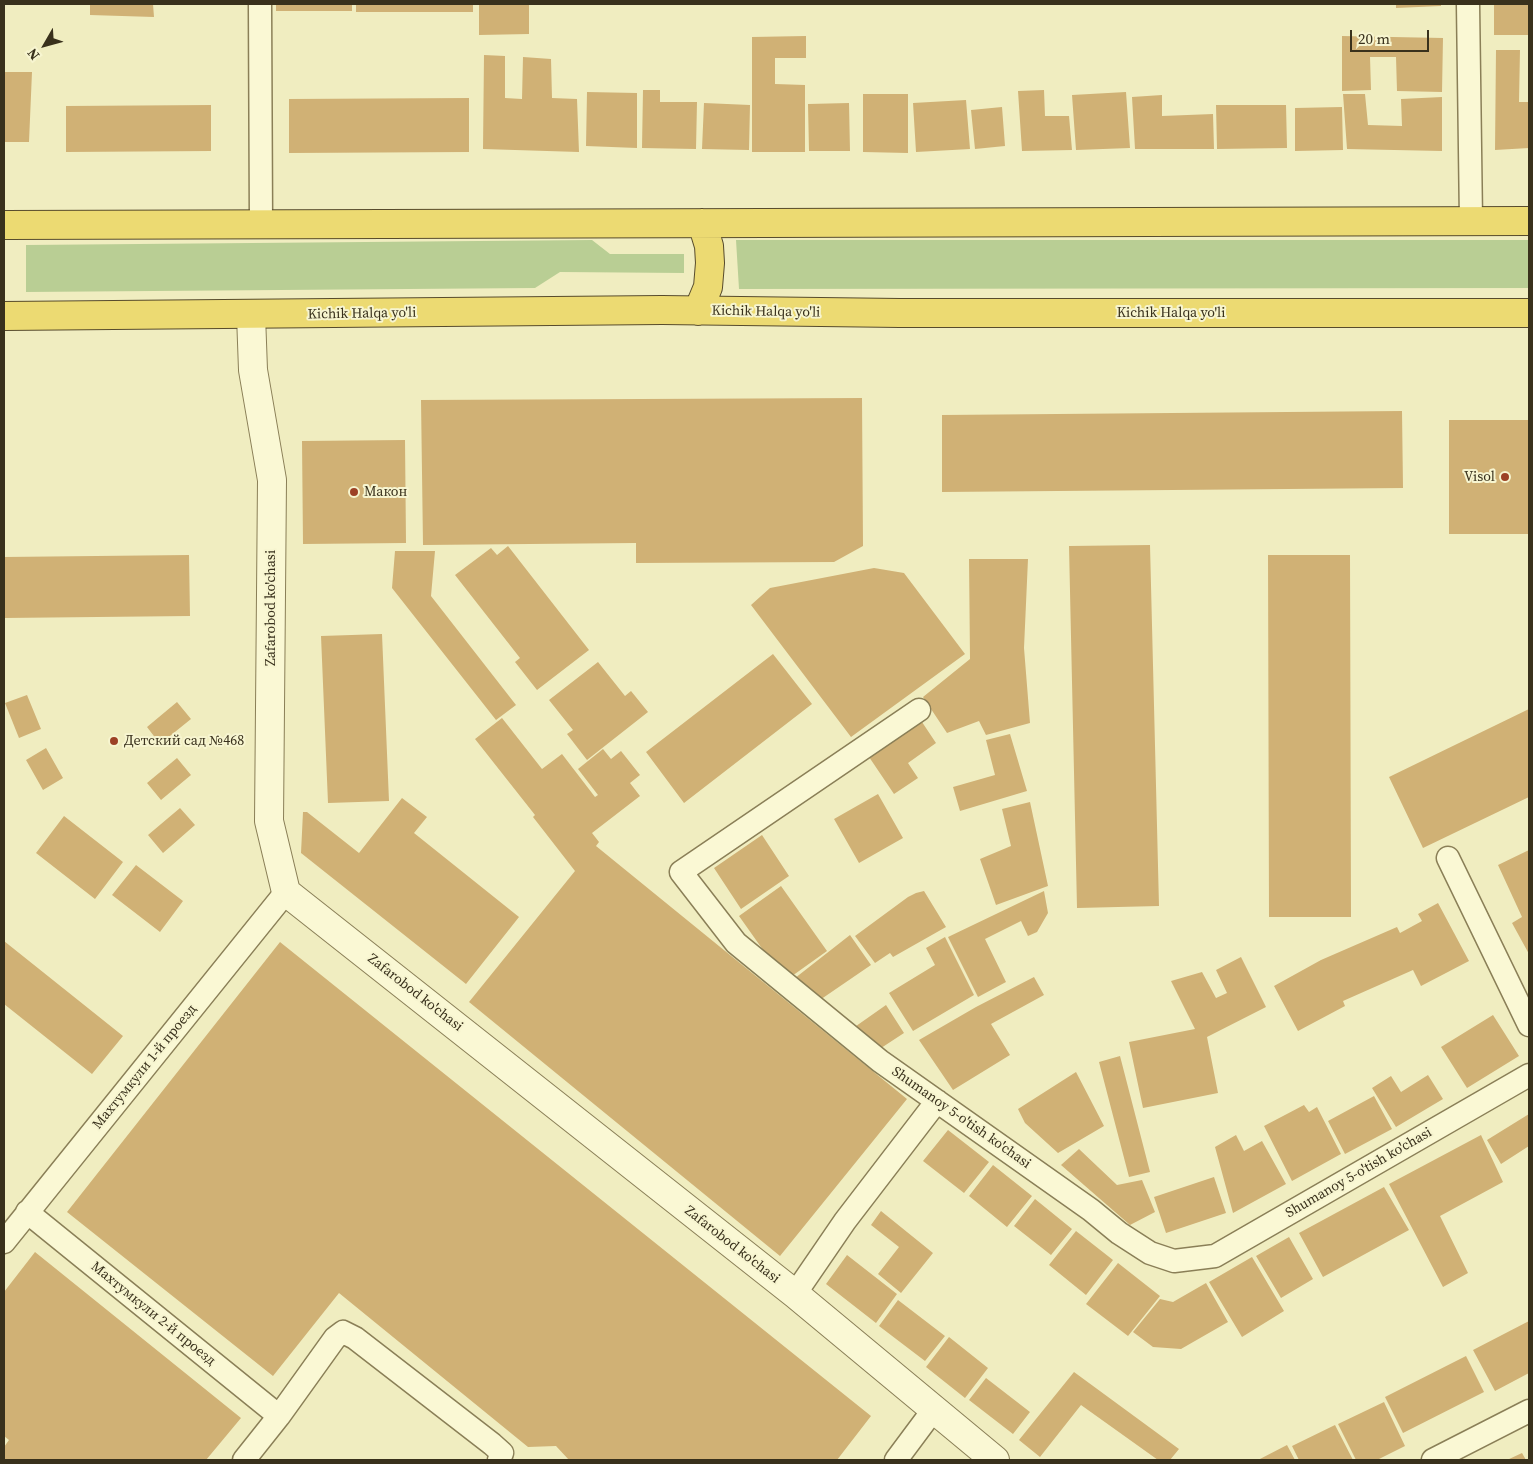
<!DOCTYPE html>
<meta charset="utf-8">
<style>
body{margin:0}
#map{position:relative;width:1533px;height:1464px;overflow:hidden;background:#f0edc0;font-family:"Source Serif 4",serif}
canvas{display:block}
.frame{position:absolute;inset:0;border:5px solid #39311c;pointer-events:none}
.north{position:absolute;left:20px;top:20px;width:50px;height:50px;-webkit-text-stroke:4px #f7f5d0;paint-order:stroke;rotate:232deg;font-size:14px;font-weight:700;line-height:20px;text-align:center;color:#39311c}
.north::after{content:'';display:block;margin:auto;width:18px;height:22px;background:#39311c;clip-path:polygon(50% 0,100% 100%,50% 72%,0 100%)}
.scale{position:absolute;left:1350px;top:30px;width:79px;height:22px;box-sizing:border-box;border:2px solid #39311c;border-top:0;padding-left:6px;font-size:15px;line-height:18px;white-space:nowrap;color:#39311c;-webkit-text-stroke:4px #f7f5d0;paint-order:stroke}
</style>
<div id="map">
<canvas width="1533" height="1464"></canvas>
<div class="frame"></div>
<div class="north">N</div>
<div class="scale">20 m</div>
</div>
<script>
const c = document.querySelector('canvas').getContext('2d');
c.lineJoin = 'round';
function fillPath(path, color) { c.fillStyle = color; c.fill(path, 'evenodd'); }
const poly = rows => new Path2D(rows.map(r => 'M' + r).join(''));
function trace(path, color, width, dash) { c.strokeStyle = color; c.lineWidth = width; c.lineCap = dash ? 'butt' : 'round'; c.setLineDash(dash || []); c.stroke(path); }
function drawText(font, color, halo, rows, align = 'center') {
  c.font = font + ' "Source Serif 4",serif'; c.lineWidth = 4; c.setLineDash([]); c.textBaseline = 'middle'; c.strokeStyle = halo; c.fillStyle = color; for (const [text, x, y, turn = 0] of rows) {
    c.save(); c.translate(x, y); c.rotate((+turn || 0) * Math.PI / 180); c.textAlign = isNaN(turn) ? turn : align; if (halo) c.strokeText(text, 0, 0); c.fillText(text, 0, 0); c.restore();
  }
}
const green = poly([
 [592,240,610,254,684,254,684,273,560,272,535,288,26,292,26,245],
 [736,240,1529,240,1529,288,739,289]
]);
const building = poly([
 [90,4,153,4,154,17,90,15],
 [276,4,352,4,352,11,276,11],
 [356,4,473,4,473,12,356,12],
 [479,4,529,4,529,34,479,35],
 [1396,4,1441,4,1441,6,1396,8],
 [1494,4,1528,4,1529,7,1529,35,1494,35],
 [806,36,806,58,775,58,775,84,805,85,805,152,752,152,752,37],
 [1342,36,1443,38,1442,92,1397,91,1396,57,1370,57,1371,90,1342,91],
 [1496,50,1520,50,1519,102,1529,102,1529,148,1495,150],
 [484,55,505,56,505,98,522,99,523,57,551,59,552,98,577,99,579,152,483,149],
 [4,72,32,72,29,142,4,142],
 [643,90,660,90,660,102,697,102,696,149,642,148],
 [1044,90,1045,116,1069,116,1072,150,1022,151,1018,91],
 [587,92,637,93,637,148,586,146],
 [1126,92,1130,148,1076,150,1072,95],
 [863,94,908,94,908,153,863,152],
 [1343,94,1365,94,1368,125,1402,126,1401,99,1442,97,1442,151,1347,149],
 [1162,95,1162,116,1213,114,1214,149,1135,149,1132,97],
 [469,98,469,152,289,153,289,99],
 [966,100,970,149,916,152,913,103],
 [704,103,750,105,749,150,702,149],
 [849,103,850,151,809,151,808,104],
 [211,105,211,151,66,152,66,106],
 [1216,105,1286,105,1287,148,1217,149],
 [1002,107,1005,146,975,149,971,110],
 [1342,107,1343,150,1295,151,1295,108],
 [862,398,863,546,834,562,636,563,636,543,423,545,421,400],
 [1402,411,1403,488,942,492,942,415],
 [1449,420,1529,420,1529,534,1449,534],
 [405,440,406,543,303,544,302,441],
 [1150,545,1159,906,1077,908,1069,546],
 [508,546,589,650,537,690,515,662,520,658,455,575,491,548,497,555],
 [395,551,435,551,431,596,516,705,496,720,392,588],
 [189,555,190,616,4,618,4,557],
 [1268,555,1350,555,1351,917,1269,917],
 [969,559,1028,559,1024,648,1030,723,986,735,979,721,947,733,923,697,970,659],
 [874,568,904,573,965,654,851,737,751,605,770,588],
 [382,634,389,801,328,803,321,636],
 [773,654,812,704,684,803,646,752],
 [598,662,625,696,631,691,648,712,587,760,567,734,573,730,549,700],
 [27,695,41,729,19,738,5,703],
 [177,702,191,719,160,744,147,727],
 [1529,709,1529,797,1423,848,1389,777],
 [918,716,936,743,908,763,918,778,894,794,865,751],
 [502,718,542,769,562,754,595,797,598,795,578,769,603,749,611,759,621,751,640,775,630,783,640,796,592,833,599,842,596,846,907,1099,780,1256,469,1002,575,871,533,817,535,815,475,739],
 [1010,734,1027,791,960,811,953,787,995,775,986,740],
 [46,748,63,778,43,790,26,760],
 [177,758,191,775,161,800,147,783],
 [878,794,903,838,859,863,834,819],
 [402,798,427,817,414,833,519,917,466,984,301,853,303,812,307,812,359,853],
 [1030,802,1048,886,996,905,980,859,1011,846,1002,809],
 [180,808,195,825,163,853,148,835],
 [64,816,123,862,95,899,36,853],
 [762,835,789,876,741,909,714,868],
 [1529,850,1529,954,1512,923,1522,917,1498,865],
 [136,865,183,901,160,932,112,895],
 [781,886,827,951,785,981,739,916],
 [924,891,946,927,893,957,890,953,875,963,855,936,908,897,916,893],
 [1044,891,1048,913,1037,932,1028,936,1021,921,985,939,1006,982,978,997,948,937],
 [1438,903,1469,961,1421,986,1413,970,1343,1001,1345,1006,1298,1031,1274,986,1321,960,1397,927,1400,933,1422,921,1418,914],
 [850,935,871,965,814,1004,790,982],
 [945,937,974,995,913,1031,889,993,935,965,926,948],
 [4,941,123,1036,92,1074,4,1004],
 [280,942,871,1416,837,1460,569,1460,556,1446,528,1447,339,1293,273,1376,67,1212],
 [1241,957,1266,1007,1207,1037,1218,1093,1143,1108,1129,1042,1195,1029,1171,981,1202,972,1216,998,1227,993,1216,970],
 [1034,977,1044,995,991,1024,1010,1055,953,1090,919,1040,976,1007],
 [886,1005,904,1033,875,1052,849,1031],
 [1493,1015,1519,1056,1467,1088,1441,1047],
 [1120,1056,1150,1172,1129,1177,1099,1062],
 [1076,1072,1104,1126,1058,1153,1025,1123,1018,1109],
 [1428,1075,1443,1099,1396,1127,1372,1088,1391,1076,1401,1092],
 [1374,1096,1392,1129,1345,1154,1328,1121],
 [1304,1105,1309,1112,1317,1107,1341,1154,1292,1181,1264,1126],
 [1529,1114,1529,1146,1501,1164,1487,1140],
 [948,1130,989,1162,964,1193,923,1161],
 [1236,1135,1244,1151,1262,1141,1286,1184,1233,1213,1215,1147],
 [1481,1135,1503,1182,1440,1216,1468,1273,1443,1287,1389,1184],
 [1079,1149,1117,1185,1142,1180,1155,1212,1130,1225,1061,1165],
 [993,1165,1032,1196,1007,1227,969,1196],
 [1214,1177,1226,1213,1166,1233,1154,1197],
 [1384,1187,1409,1230,1323,1277,1299,1233],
 [1035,1199,1072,1229,1051,1255,1014,1226],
 [881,1211,933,1253,901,1293,878,1274,899,1247,871,1225],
 [1076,1231,1113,1260,1086,1295,1049,1265],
 [1289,1237,1313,1279,1281,1298,1256,1256],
 [35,1252,241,1418,206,1460,4,1460,4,1447,9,1440,4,1436,4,1292],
 [847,1255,897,1294,876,1323,826,1284],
 [1252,1257,1284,1311,1242,1337,1209,1282],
 [1118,1263,1160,1296,1128,1336,1086,1304],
 [1206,1283,1228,1322,1181,1349,1153,1347,1133,1332,1160,1299,1173,1302],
 [898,1300,945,1336,925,1361,879,1326],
 [1529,1321,1529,1373,1495,1391,1473,1350],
 [949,1337,988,1368,965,1398,926,1367],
 [1466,1356,1484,1392,1403,1433,1385,1397],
 [1074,1372,1179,1449,1170,1460,1158,1460,1081,1405,1040,1457,1019,1440],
 [986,1378,1030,1412,1013,1434,969,1400],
 [1384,1402,1405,1446,1377,1460,1356,1460,1338,1424],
 [1335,1425,1353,1460,1299,1460,1292,1446],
 [1287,1445,1295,1460,1258,1460],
 [1522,1453,1526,1460,1507,1460]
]);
const minor = poly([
 [260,4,261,225],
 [1468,4,1471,221],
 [919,710,681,872,736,943,880,1061,1091,1210,1119,1233,1150,1253,1174,1261,1215,1256,1529,1075],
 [1448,858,1529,1025],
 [27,1212,279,1416],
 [4,1242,286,892],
 [795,1294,845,1221,937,1101],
 [244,1460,279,1416,335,1338,343,1332,355,1338,492,1444,502,1453,499,1460],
 [896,1460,934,1409],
 [1433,1460,1529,1411]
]);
const tertiary = poly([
 [251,315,253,370,272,480,269,821,286,892,795,1294,995,1460]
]);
const trunk = poly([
 [4,225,1529,221],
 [698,311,708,287,710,263,709,246,702,223],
 [4,316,662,310,900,313,1529,313]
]);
const markers = [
 [1505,477,5,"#9c4125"],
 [354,492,5,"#9c4125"],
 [114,741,5,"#9c4125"]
];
const streetNames = [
 ["Kichik Halqa yo'li",766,312,1],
 ["Kichik Halqa yo'li",1171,313],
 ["Kichik Halqa yo'li",362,314,-1],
 ["Zafarobod ko'chasi",271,608,-90],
 ["Zafarobod ko'chasi",415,993,38],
 ["Махтумкули 1-й проезд",145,1067,-51],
 ["Shumanoy 5-o'tish ko'chasi",961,1118,35],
 ["Shumanoy 5-o'tish ko'chasi",1359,1173,-30],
 ["Zafarobod ko'chasi",732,1245,38],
 ["Махтумкули 2-й проезд",153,1314,39]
];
const poiNames = [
 ["Visol",1495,477,"right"],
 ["Макон",364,492],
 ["Детский сад №468",124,741]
];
fillPath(green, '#b9ce94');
fillPath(building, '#d0b175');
trace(minor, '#8a7f57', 25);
trace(tertiary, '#8a7f57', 30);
trace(trunk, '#574b2c', 30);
trace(minor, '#faf8d4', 22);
trace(tertiary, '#faf8d4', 28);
trace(trunk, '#ecda72', 28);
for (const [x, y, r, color] of markers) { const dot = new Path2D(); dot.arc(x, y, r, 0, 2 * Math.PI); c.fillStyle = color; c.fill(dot); trace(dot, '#f7f5d0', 2); }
drawText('14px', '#39311c', '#f7f5d0', streetNames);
drawText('14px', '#39311c', '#f7f5d0', poiNames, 'left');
</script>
